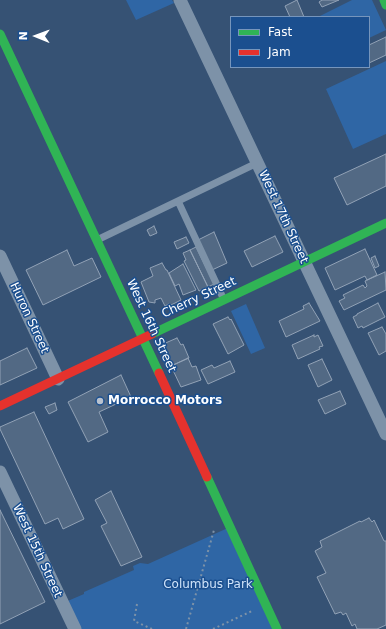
<!DOCTYPE html>
<style>
body{margin:0}
#map{position:relative;width:386px;height:629px;overflow:hidden;background:#365274;font-family:"DejaVu Sans",sans-serif}
canvas{display:block}
.legend{position:absolute;left:230px;top:16px;width:140px;height:52px;box-sizing:border-box;background:#1b4f8f;border:1px solid #7695bc;margin:0;padding:5px 7px;list-style:none;font-size:12px;color:#fff}
.legend li{display:flex;align-items:center;gap:8px;height:20px}
.legend b{width:20px;border:1px solid #7695bc}
.north{position:absolute;left:16px;top:16px;width:40px;height:40px;-webkit-text-stroke:3px #1b4f8f;paint-order:stroke;rotate:271deg;font-size:11px;font-weight:700;line-height:16px;text-align:center;color:#fff}
.north::after{content:'';display:block;margin:auto;width:14px;height:18px;background:#fff;clip-path:polygon(50% 0,100% 100%,50% 72%,0 100%)}
</style>
<div id="map">
<canvas width="386" height="629"></canvas>
<ul class="legend">
<li><b style="height:5px;background:#30b455"></b>Fast</li>
<li><b style="height:5px;background:#e5322d"></b>Jam</li>
</ul>
<div class="north">N</div>
</div>
<script>
const c = document.querySelector('canvas').getContext('2d');
c.lineJoin = 'round';
function fillPath(path, color) { c.fillStyle = color; c.fill(path, 'evenodd'); }
const poly = rows => new Path2D(rows.map(r => 'M' + r).join(''));
function trace(path, color, width, dash) { c.strokeStyle = color; c.lineWidth = width; c.lineCap = dash ? 'butt' : 'round'; c.setLineDash(dash || []); c.stroke(path); }
function drawText(font, color, halo, rows, align = 'center') {
  c.font = font + ' "DejaVu Sans",sans-serif'; c.lineWidth = 3; c.setLineDash([]); c.textBaseline = 'middle'; c.strokeStyle = halo; c.fillStyle = color; for (const [text, x, y, turn = 0] of rows) {
    c.save(); c.translate(x, y); c.rotate((+turn || 0) * Math.PI / 180); c.textAlign = isNaN(turn) ? turn : align; if (halo) c.strokeText(text, 0, 0); c.fillText(text, 0, 0); c.restore();
  }
}
const green = poly([
 [126,0,172,0,174,3,136,20],
 [352,0,372,0,386,30,369,38,369,17,318,17],
 [386,61,386,134,353,149,326,89],
 [246,304,265,348,251,354,231,311],
 [230,527,277,629,75,629,63,603,84,594,84,592,134,570,133,566,140,563,148,564]
]);
const building = poly([
 [297,0,304,17,290,17,285,6,297,0],
 [322,0,339,0,322,7,319,2,322,0],
 [386,37,386,55,369,63,369,45,386,37],
 [386,154,386,186,347,205,334,178,386,154],
 [154,226,157,233,150,236,147,230,154,226],
 [214,232,227,263,212,270,198,240,214,232],
 [275,236,283,252,252,267,244,251,275,236],
 [186,237,189,243,177,249,174,242,186,237],
 [196,247,214,284,208,287,190,250,196,247],
 [365,249,377,275,367,280,365,276,335,290,325,268,365,249],
 [67,250,74,266,92,258,101,277,43,305,26,270,67,250],
 [190,250,208,287,199,291,184,261,186,260,183,253,190,250],
 [375,256,379,266,375,268,371,258,375,256],
 [162,263,166,270,167,270,181,300,169,306,169,304,165,306,161,298,155,300,155,303,149,302,141,282,153,276,150,268,162,263],
 [183,264,196,290,183,295,179,284,175,286,169,273,183,264],
 [385,272,386,290,344,310,339,301,345,298,343,295,363,285,365,288,367,286,365,281,385,272],
 [309,303,320,321,286,337,279,321,304,309,303,306,309,303],
 [378,303,385,317,363,328,362,326,358,328,353,317,357,315,357,314,378,303],
 [228,317,230,320,231,319,244,345,228,354,213,324,228,317],
 [382,327,386,334,386,351,379,355,368,333,382,327],
 [314,335,314,337,318,335,323,346,319,347,320,349,298,359,292,345,314,335],
 [177,338,181,345,183,344,189,358,171,366,161,345,177,338],
 [27,348,37,368,0,385,0,361,27,348],
 [188,358,192,367,196,366,201,380,181,387,171,366,188,358],
 [322,359,332,380,318,387,308,365,322,359],
 [230,361,235,372,208,384,201,370,212,365,214,368,230,361],
 [121,375,131,397,99,412,108,432,88,442,68,402,121,375],
 [340,391,346,404,325,414,318,400,340,391],
 [55,403,57,410,49,414,45,407,55,403],
 [34,412,84,519,63,529,58,518,45,524,0,429,0,427,34,412],
 [111,491,142,557,121,566,101,526,107,523,95,500,111,491],
 [0,510,45,602,0,624,0,510],
 [369,518,372,522,374,520,384,541,386,541,386,625,377,629,357,629,355,624,352,626,346,613,343,615,341,612,335,614,317,577,326,573,315,551,322,547,320,541,360,521,361,522,369,518]
]);
const path = poly([
 [137,604,134,621,152,629],
 [186,629,214,530],
 [213,629,252,611]
]);
const lane = poly([
 [178,201,224,300],
 [97,240,257,163]
]);
const street = poly([
 [180,0,386,434],
 [0,256,58,379],
 [0,472,75,629]
]);
const fast = poly([
 [384,0,386,5],
 [0,34,159,373],
 [152,334,386,223],
 [207,477,277,629]
]);
const jam = poly([
 [159,373,207,477],
 [0,406,152,334]
]);
const markers = [
 [100,401,4,"#b9c2ce"]
];
const streetNames = [
 ["West 17th Street",283,217,65],
 ["Cherry Street",199,298,-25],
 ["Huron Street",29,318,65],
 ["West 16th Street",151,326,65],
 ["West 15th Street",37,551,65]
];
const poiNames = [
 ["Morrocco Motors",108,401]
];
const parkNames = [
 ["Columbus Park",208,585]
];
fillPath(green, '#2f66a5');
fillPath(building, '#526984');
trace(building, '#92a2b6', 1);
trace(path, '#7d92a8', 2, [2, 3]);
trace(lane, '#7d92a8', 7);
trace(street, '#7d92a8', 13);
trace(fast, '#30b455', 9);
trace(jam, '#e5322d', 9);
for (const [x, y, r, color] of markers) { const dot = new Path2D(); dot.arc(x, y, r, 0, 2 * Math.PI); c.fillStyle = color; c.fill(dot); trace(dot, '#1b4f8f', 1.5); }
drawText('12px', '#fff', '#1b4f8f', streetNames);
drawText('bold 12px', '#fff', '#1b4f8f', poiNames, 'left');
drawText('12px', '#cfe3fa', '#1b4f8f', parkNames);
</script>
